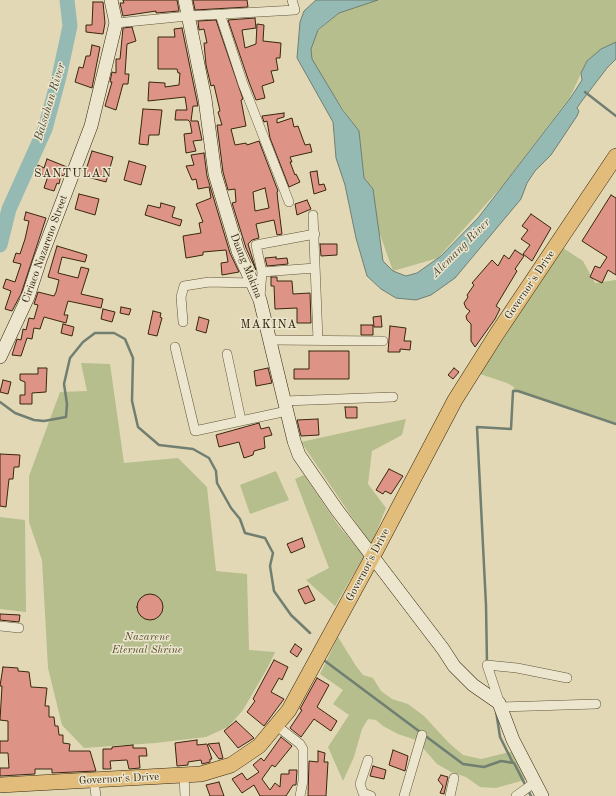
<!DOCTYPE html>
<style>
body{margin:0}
canvas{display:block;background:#e2d8b5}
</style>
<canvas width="616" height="796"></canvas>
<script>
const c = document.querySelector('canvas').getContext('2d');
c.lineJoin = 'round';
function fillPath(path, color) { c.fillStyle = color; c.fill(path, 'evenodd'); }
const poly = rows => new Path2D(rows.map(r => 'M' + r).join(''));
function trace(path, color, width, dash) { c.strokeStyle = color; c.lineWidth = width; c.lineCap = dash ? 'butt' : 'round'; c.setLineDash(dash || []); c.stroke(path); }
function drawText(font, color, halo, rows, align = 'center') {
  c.font = font + ' "Old Standard TT",serif'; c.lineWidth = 3; c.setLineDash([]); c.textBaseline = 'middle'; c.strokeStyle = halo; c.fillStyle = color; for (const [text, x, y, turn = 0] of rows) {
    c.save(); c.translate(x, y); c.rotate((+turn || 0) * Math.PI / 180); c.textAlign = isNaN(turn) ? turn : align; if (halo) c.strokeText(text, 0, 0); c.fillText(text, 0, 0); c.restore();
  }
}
const green = poly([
 [378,0,616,0,616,43,587,61,570,97,503,185,438,258,393,271,378,229,373,189,364,178,359,131,306,58,317,32,339,13],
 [563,248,583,261,595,283,616,280,616,424,518,391,513,391,514,387,507,383,480,374],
 [81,363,110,364,124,463,178,458,207,487,216,571,247,574,249,650,275,652,268,667,243,710,228,727,206,737,155,743,84,748,62,725,48,668,42,560,29,522,29,476,60,392,87,391],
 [406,419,402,435,372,451,368,484,386,508,371,545,301,442],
 [276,471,289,500,250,514,240,485],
 [304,475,338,525,364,556,335,606,306,580,329,568,295,479],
 [0,517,25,520,26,612,0,609],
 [338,637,356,666,363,675,373,678,381,691,392,699,408,704,424,716,449,743,463,755,481,759,514,751,528,779,496,788,480,787,466,777,451,772,437,764,416,740,398,734,383,726,376,720,368,719,362,729,354,757,343,781,340,796,343,781,328,747,349,715,333,704,343,690,320,674]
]);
const water = poly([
 [316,0,378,0,339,13,318,30,311,49,312,59,342,109,359,131,364,178,373,189,383,261,393,271,406,276,417,273,441,256,478,218,571,97,582,80,581,73,587,61,601,49,616,42,616,59,607,68,581,102,577,108,579,111,577,116,551,155,535,171,527,183,521,199,455,278,431,295,416,300,396,298,381,289,367,276,356,238,345,185,336,158,333,122,297,58,300,22,304,11,316,0]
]);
const stream = poly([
 [585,92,616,116],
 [0,402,15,413,34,420,44,421,66,417,67,404,64,384,70,358,83,342,95,333,114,333,125,339,133,358,132,401,138,427,159,445,193,449,209,458,216,471,217,483,231,508,240,519,245,533,265,538,273,553,270,566,274,591,291,615,310,633],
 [325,661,463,764,484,767,501,761,514,763,531,796],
 [487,664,486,605,477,427,511,429,513,391,518,391,616,424],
 [496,711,500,737,513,763]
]);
const river = poly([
 [0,245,9,209,45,129,59,77,70,26,67,0]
]);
const building = poly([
 [123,0,177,0,179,11,156,13,156,11,123,16,120,3,124,3,123,0],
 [193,0,247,0,248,7,195,10,193,0],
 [93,2,103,2,105,23,103,34,86,32,86,25,92,25,93,2],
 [255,18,256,28,242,30,245,48,256,44,257,24,264,25,263,41,281,43,280,58,276,58,278,70,271,71,274,82,262,86,265,98,256,100,249,82,228,20,255,18],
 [216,20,243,99,241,100,246,126,231,129,235,145,246,143,247,145,259,141,278,191,277,192,278,202,282,234,277,235,274,220,256,224,259,238,252,240,248,244,256,270,246,248,232,203,236,202,235,189,228,190,223,172,217,125,222,125,218,112,220,111,214,85,211,86,206,65,204,43,207,43,204,29,199,30,198,21,216,20],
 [265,188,269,208,255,211,253,192,265,188],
 [132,27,136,41,127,44,125,74,129,74,128,84,123,84,116,110,105,106,112,82,110,82,112,72,116,73,116,59,120,59,123,28,132,27],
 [182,28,198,106,193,106,191,121,198,121,202,140,193,141,196,151,186,153,184,134,192,133,190,122,188,120,175,120,176,110,187,110,185,97,148,101,149,82,165,83,165,87,179,85,180,73,178,73,177,69,158,69,158,37,175,37,174,29,182,28],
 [92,45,100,47,92,88,75,82,79,67,83,68,86,56,90,56,92,45],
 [143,109,162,110,159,135,149,135,148,145,139,144,143,109],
 [284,113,284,117,277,119,277,123,292,118,294,127,298,126,305,145,310,144,312,152,290,157,292,162,290,162,295,175,296,174,300,182,289,187,270,138,267,121,264,122,262,116,284,113],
 [92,151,113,157,106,182,84,176,92,151],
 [204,153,207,176,230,253,239,272,222,275,221,263,228,262,226,250,203,252,203,255,186,258,183,236,201,233,199,223,203,222,196,204,211,198,209,187,198,189,196,179,192,180,186,166,194,165,191,155,204,153],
 [47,159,67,167,64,176,61,175,59,184,57,183,54,191,44,188,48,176,36,172,38,165,44,168,47,159],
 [129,161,146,166,141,185,124,180,129,161],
 [317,171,319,185,324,184,326,190,314,194,310,172,317,171],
 [79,194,99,199,95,215,75,209,79,194],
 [611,195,616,198,616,275,608,270,602,283,590,277,595,266,600,268,607,257,582,241,611,195],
 [307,200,311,209,297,215,295,204,307,200],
 [161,203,175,207,172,217,182,220,180,226,145,215,148,205,160,208,161,203],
 [26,212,46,218,21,294,12,311,5,309,11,291,3,288,6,279,15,282,21,264,13,262,16,253,20,254,25,239,29,221,24,220,26,212],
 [531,214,551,228,532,261,523,254,530,245,521,239,528,230,522,226,531,214],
 [320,244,337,244,337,255,321,256,320,244],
 [57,246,87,255,85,262,62,257,58,273,78,278,81,267,89,269,81,294,103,299,101,308,68,301,64,315,68,315,66,323,44,317,40,329,34,328,32,339,27,338,21,356,12,355,17,339,21,340,23,329,26,330,29,318,34,319,38,305,34,304,38,292,54,296,56,292,59,280,48,277,57,246],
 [515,250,524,256,515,269,517,271,496,306,500,309,495,319,475,347,471,341,471,324,467,320,466,316,470,311,466,308,464,303,468,297,467,295,474,285,472,283,492,260,498,266,504,255,509,259,515,250],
 [276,257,276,259,287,258,288,264,267,266,265,258,276,257],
 [271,277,277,277,277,281,292,281,293,294,310,293,311,323,297,323,297,308,275,309,274,286,271,286,271,277],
 [121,307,131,309,129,315,120,313,121,307],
 [103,309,115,312,112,322,101,319,103,309],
 [153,311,161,313,160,317,162,318,157,336,148,334,153,311],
 [381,316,382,327,374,327,373,317,381,316],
 [199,317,209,320,206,333,196,330,199,317],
 [63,324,74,327,72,336,61,333,63,324],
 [361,325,373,325,373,335,361,335,361,325],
 [390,326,406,328,404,341,411,341,410,350,400,349,400,352,388,352,390,326],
 [309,351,349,351,349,379,294,379,294,369,309,369,309,351],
 [38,368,47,368,46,392,32,393,32,404,20,404,20,395,25,395,25,382,20,380,20,374,38,374,38,368],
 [268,368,272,383,256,386,254,371,268,368],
 [454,368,459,372,453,379,448,375,454,368],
 [3,380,11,382,8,394,0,392,3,380],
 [345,407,357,407,357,418,346,418,345,407],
 [318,419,319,435,301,436,297,420,318,419],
 [259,423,261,429,269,427,272,435,264,437,265,448,254,451,253,455,244,458,239,442,219,447,216,435,259,423],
 [0,454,20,455,19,467,14,467,13,479,9,479,6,507,0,506,0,454],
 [389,469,403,476,391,494,385,491,383,494,376,490,389,469],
 [302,538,305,547,291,553,287,544,302,538],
 [308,586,315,600,305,604,298,590,308,586],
 '137 607a13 13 0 1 1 26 0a13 13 0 1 1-26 0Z',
 [0,614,20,615,19,622,0,620,0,614],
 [295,644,302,649,297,657,290,652,295,644],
 [274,660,288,667,282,680,279,678,271,692,284,699,264,726,247,712,255,701,253,699,274,660],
 [3,667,18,668,18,671,29,672,31,687,47,688,45,706,49,706,49,717,54,717,55,726,58,726,59,735,63,735,63,743,70,744,69,751,90,751,96,771,52,773,52,769,35,769,35,774,0,776,0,768,9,768,8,753,0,753,0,741,8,741,8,721,0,720,2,686,0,686,3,667],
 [317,678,329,685,317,707,337,721,331,731,314,719,301,737,290,728,302,710,300,709,317,678],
 [236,721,254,738,238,748,224,731,236,721],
 [281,737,292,746,275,767,272,765,262,779,270,790,275,783,280,787,281,774,289,774,289,770,297,770,296,785,293,785,286,796,260,796,254,785,242,793,232,779,242,773,247,780,259,772,253,765,261,758,264,761,281,737],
 [197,740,197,745,207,744,212,759,210,759,210,762,202,764,201,760,188,762,188,765,177,766,175,743,197,740],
 [219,743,223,758,219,759,208,744,219,743],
 [133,745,133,748,146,748,147,756,139,756,140,768,129,769,127,760,110,761,111,769,103,769,103,749,112,749,112,747,133,745],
 [393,750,408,756,405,771,389,765,393,750],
 [318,751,325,753,324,762,328,762,326,796,308,796,309,761,318,762,318,751],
 [373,766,386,770,384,779,370,776,373,766],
 [441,775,448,777,444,794,440,793,443,786,438,780,441,775],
 [219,782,224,796,210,796,206,785,219,782]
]);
const street = poly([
 [220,14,243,84,289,202],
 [116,23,188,16,295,10,292,0],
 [313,215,318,340],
 [262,272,315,268],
 [260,297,262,272,256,245,315,234],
 [183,322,181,297,184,286,209,282,252,283],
 [270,340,383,341],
 [175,347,195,431,287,411],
 [227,354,241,420],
 [284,401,393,397],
 [0,626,19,628],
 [567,678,517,668,487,665,501,707,596,704],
 [277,726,300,744,303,749,303,781,300,796],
 [368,760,360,784,363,793,371,796],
 [184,776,185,796],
 [94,781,96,796],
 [404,796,422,735],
 [450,796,454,778],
 [516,796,534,783]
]);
const secondary = poly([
 [185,0,205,99,215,174,238,251,260,300,294,441,299,455,337,510,443,649,454,666,473,685,499,703,513,740,542,796],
 [0,357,28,297,40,260,91,126,116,23,111,0]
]);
const primary = poly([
 [0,785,201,774,231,765,259,746,289,710,373,556,455,400,496,335,616,156]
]);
const streetNames = [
 ["Ciriaco Nazareno Street",45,249,-70],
 ["Daang Makina",246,266,68],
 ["Governor's Drive",530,285,-56],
 ["Governor's Drive",368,565,-62],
 ["Governor's Drive",119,779,-3]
];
const parkNames = [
 ["Nazarene",147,637],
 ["Eternal Shrine",147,650]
];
const waterNames = [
 ["Balsahan River",50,102,-73],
 ["Alemang River",461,248,-45]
];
const neighbourhoodNames = [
 ["SANTULAN",73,174],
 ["MAKINA",269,325]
];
fillPath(green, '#b5be8c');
fillPath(water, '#95b9b3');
trace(water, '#707f71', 1);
trace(stream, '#707f71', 2.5);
trace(river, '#95b9b3', 15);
fillPath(building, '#dd9386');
trace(building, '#38270f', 1);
trace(street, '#625338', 10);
trace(secondary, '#38270f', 14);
trace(primary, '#38270f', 16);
trace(street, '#ece6cf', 9);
trace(secondary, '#ece6cf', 13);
trace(primary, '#e1bc7a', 15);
drawText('11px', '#38270f', '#ece6cf', streetNames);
drawText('italic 11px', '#574d2e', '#ece6cf', parkNames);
drawText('italic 12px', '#4f4c38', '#ece6cf', waterNames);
c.letterSpacing = '1px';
drawText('12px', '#38270f', '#ece6cf', neighbourhoodNames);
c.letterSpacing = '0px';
</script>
